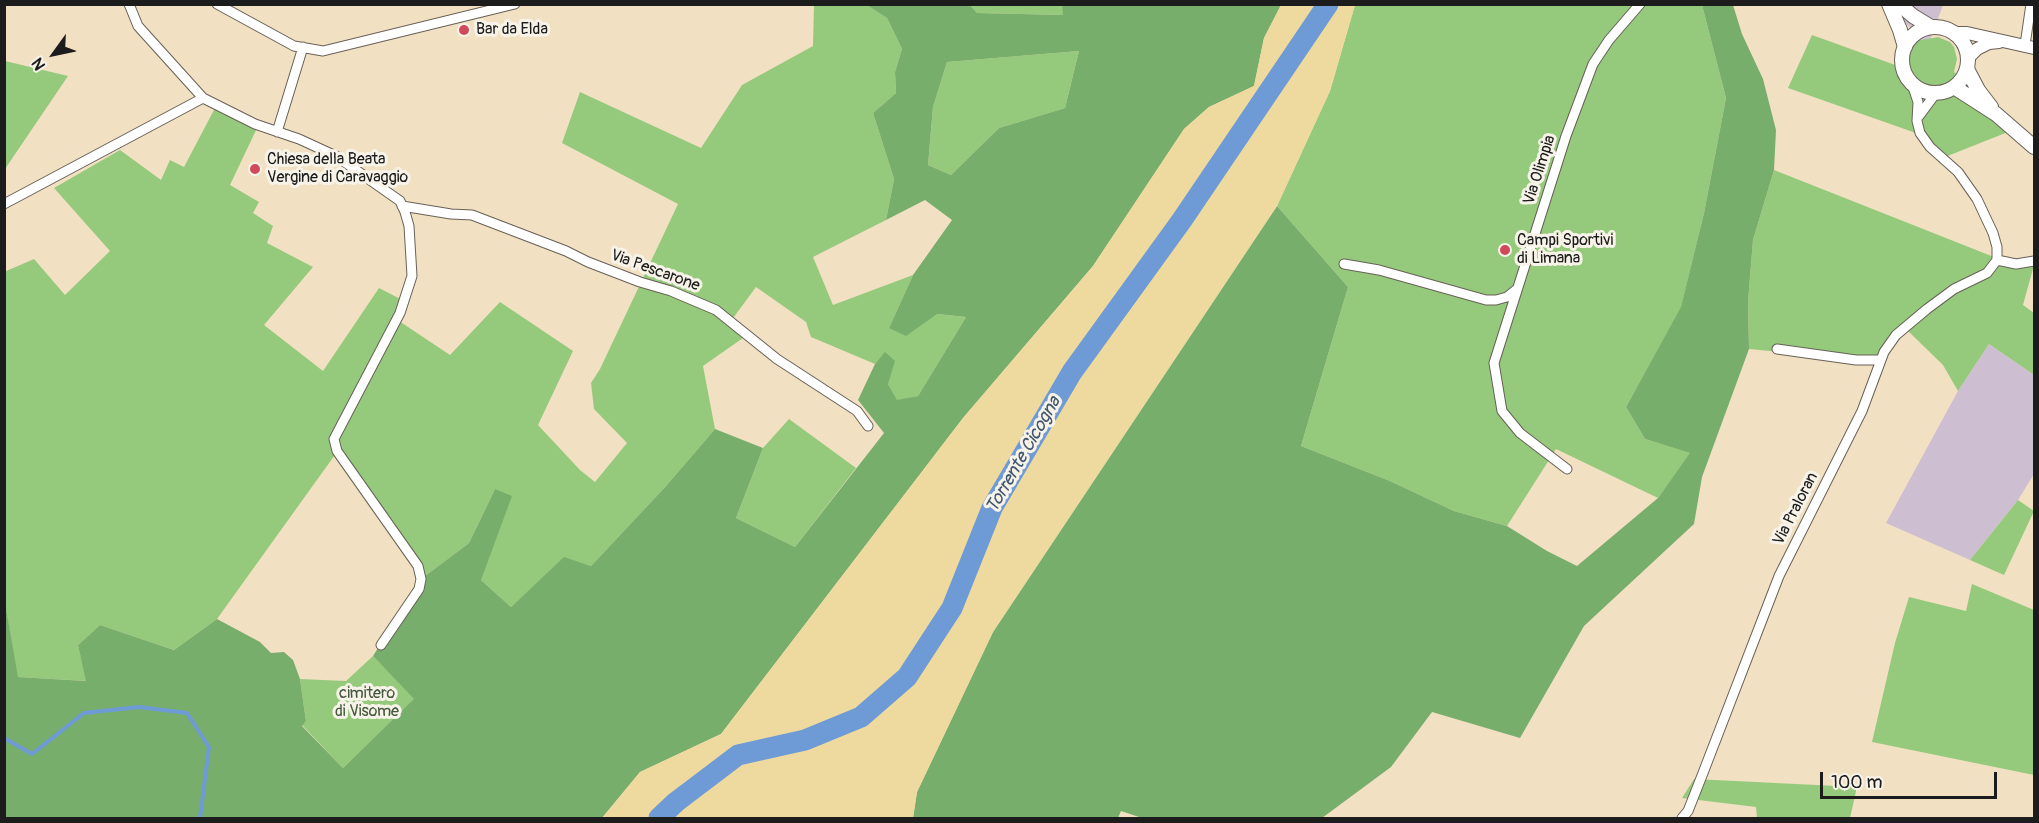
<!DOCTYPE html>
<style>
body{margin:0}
#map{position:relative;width:2039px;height:823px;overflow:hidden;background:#f2e0c3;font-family:Pangolin,sans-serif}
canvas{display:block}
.frame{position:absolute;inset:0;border:6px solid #1c1c1c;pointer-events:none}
.north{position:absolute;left:24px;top:24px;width:60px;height:60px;-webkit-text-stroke:4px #f7f3e8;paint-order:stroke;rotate:237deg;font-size:16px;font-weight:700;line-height:24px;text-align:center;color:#1c1c1c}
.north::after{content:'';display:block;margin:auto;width:21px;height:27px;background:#1c1c1c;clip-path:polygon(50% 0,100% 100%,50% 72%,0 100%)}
.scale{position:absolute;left:1820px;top:772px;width:177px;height:27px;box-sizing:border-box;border:3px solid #1c1c1c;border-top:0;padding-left:8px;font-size:18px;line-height:21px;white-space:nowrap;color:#1c1c1c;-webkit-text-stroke:4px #f7f3e8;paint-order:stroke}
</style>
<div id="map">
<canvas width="2039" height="823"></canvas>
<div class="frame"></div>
<div class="north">N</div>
<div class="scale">100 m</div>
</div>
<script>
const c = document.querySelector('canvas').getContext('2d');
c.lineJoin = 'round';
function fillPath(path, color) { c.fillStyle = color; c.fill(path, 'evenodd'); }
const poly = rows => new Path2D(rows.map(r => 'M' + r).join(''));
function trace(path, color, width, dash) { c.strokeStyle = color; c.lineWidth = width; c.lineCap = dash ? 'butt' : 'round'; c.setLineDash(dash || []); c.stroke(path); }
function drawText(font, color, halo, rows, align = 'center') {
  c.font = font + ' Pangolin,sans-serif'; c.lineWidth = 6; c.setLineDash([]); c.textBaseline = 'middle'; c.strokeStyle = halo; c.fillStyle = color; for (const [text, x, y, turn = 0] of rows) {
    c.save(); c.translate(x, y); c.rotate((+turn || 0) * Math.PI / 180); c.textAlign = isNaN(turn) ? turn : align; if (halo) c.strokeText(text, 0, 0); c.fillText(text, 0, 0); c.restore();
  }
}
const industrial = poly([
 [1883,5,1943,5,1928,46,1911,28],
 [1989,344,2034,375,2034,474,2018,500,1970,560,1886,523,1958,391]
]);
const green = poly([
 [867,4,887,18,902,49,895,72,896,93,873,113,894,179,886,220,813,257,833,305,913,275,889,328,937,314,966,317,918,396,897,401,888,384,885,353,875,364,811,337,806,322,756,287,728,325,743,338,703,366,715,429,666,486,591,566,564,558,511,607,481,580,495,489,469,543,421,579,337,452,217,619,174,650,100,625,78,645,87,681,17,677,4,597,4,272,34,259,65,295,110,251,54,188,120,150,161,180,170,160,184,167,215,108,258,126,230,185,259,202,253,213,273,226,267,243,313,267,264,325,323,371,379,288,408,303,399,321,450,355,500,302,573,351,538,425,580,470,595,482,627,443,594,409,591,383,600,369,678,204,562,143,580,92,701,148,742,85,813,46,814,5],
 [970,5,1062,5,1064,15,977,13],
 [1355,5,1702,5,1726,98,1704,213,1681,308,1626,407,1645,439,1691,453,1658,498,1556,449,1507,526,1454,511,1390,481,1301,446,1348,287,1277,206,1330,91],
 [1911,28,1922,40,1938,37,1950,42,1954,47,1957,59,1954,72,2018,128,1945,157,1913,132,1788,88,1812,35,1898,66],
 [1079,51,1065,108,999,128,951,175,928,165,933,107,947,62],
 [5,61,68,76,5,169,4,61],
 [1774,170,1999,259,2034,265,2023,305,2034,313,2034,375,1989,344,1958,391,1943,365,1907,330,1889,348,1883,362,1749,349,1748,302,1753,240],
 [789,419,856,468,795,547,736,518,763,448],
 [2018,500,2034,511,2004,575,1970,560],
 [1972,584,2034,610,2034,775,1872,742,1895,643,1909,597,1966,611],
 [373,656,415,699,343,768,302,725,306,721,300,679,346,681],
 [1694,779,1857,787,1850,818,1757,818,1756,807,1682,798]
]);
const forest = poly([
 [867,5,970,5,977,13,1063,15,1062,5,1281,5,1264,38,1254,86,1209,107,1184,129,1093,266,963,418,721,734,640,772,602,818,5,818,4,597,18,677,86,681,78,645,100,625,174,650,217,619,260,642,271,653,284,652,293,660,300,679,306,721,302,726,343,768,414,699,373,656,421,579,469,543,495,489,512,496,481,580,511,607,564,557,591,566,666,486,715,429,763,448,736,518,795,547,884,433,858,400,875,364,885,352,895,361,888,384,897,400,918,396,966,317,937,314,906,336,889,328,913,275,952,220,925,200,886,220,894,179,873,113,896,93,895,72,902,49,887,18],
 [1079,51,1065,108,999,128,951,175,928,165,933,107,947,62],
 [1702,5,1733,5,1742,34,1763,79,1776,130,1774,170,1753,240,1748,302,1749,349,1702,477,1694,524,1584,626,1520,738,1432,712,1391,767,1322,818,1142,818,1121,811,1118,818,913,818,917,792,993,632,1277,206,1348,287,1301,446,1390,481,1454,511,1507,526,1547,551,1577,566,1658,498,1690,453,1645,439,1626,407,1681,307,1704,213,1726,98]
]);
const sand = poly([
 [1281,5,1355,5,1330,91,1277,206,993,632,917,792,913,818,602,818,640,772,721,734,963,418,1093,266,1184,129,1209,107,1254,86,1264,38]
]);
const stream = poly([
 [4,738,32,754,84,713,139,707,187,713,209,747,200,818]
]);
const river = poly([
 [659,818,676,802,738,755,805,740,861,717,907,677,952,608,992,508,1072,372,1182,220,1328,4]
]);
const minor = poly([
 [129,4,138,26,203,98,255,124,299,139,336,156,400,201,405,212,409,226,412,276,400,313,334,439,337,451,418,566,421,579,419,589,381,645],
 [217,4,294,46,323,51,515,4],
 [2025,45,2031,4],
 [1919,116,1936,93],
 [277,132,303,47],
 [4,204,203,98],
 [402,206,451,214,472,215,566,251,588,262,640,282,671,291,716,310,777,359,857,411,868,426],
 [1997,260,2016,264,2034,261],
 [1344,264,1379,270,1486,300,1496,300,1507,297,1517,289],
 [1777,349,1856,360,1879,360],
 [1567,469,1520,433,1502,411,1494,363,1566,136,1593,64,1609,40,1640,4],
 [1682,818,1688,811,1703,773,1779,576,1862,411,1884,352,1896,335,1927,309,1954,289,1987,273,1997,260,1997,247,1993,233,1977,199,1958,172,1930,147,1920,133,1917,121,1918,102,1912,84]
]);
const tertiary = poly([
 [1955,33,1967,33,2034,48],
 [1969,57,1977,49,1989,43,1999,42]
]);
const secondary = poly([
 [1889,4,1900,30,1905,47],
 [1899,4,1913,16,1931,27],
 '1902 60a33 33 0 1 1 66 0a33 33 0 1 1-66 0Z',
 [1967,69,1978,90,1991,107],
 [1954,87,1996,114,2034,147]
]);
const markers = [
 [464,30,6,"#d1495b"],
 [255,169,6,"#d1495b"],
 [1505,250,6,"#d1495b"]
];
const poiNames = [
 ["Bar da Elda",476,30],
 ["Chiesa della Beata",267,160],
 ["Vergine di Caravaggio",267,178],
 ["Campi Sportivi",1517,241],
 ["di Limana",1517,259]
];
const streetNames = [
 ["Via Olimpia",1540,170,-72],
 ["Via Pescarone",655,271,20],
 ["Via Praloran",1796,509,-63]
];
const parkNames = [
 ["cimitero",367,694],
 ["di Visome",367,712]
];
const waterNames = [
 ["Torrente Cicogna",1024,455,-60]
];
fillPath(industrial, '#cebed2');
fillPath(green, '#95ca7c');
fillPath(forest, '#78ae6c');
fillPath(sand, '#eeda9e');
trace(stream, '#6e9bd5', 4);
trace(river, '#6e9bd5', 21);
trace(minor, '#676156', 11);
trace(tertiary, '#676156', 14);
trace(secondary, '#676156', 16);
trace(minor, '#fff', 9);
trace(tertiary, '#fff', 12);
trace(secondary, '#fff', 14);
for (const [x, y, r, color] of markers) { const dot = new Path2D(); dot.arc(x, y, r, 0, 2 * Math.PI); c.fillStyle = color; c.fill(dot); trace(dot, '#f7f3e8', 2); }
drawText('16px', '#1c1c1c', '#f7f3e8', poiNames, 'left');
drawText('16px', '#1c1c1c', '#f7f3e8', streetNames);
drawText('16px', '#46593e', '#f7f3e8', parkNames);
drawText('italic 18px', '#41556f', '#f7f3e8', waterNames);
</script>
